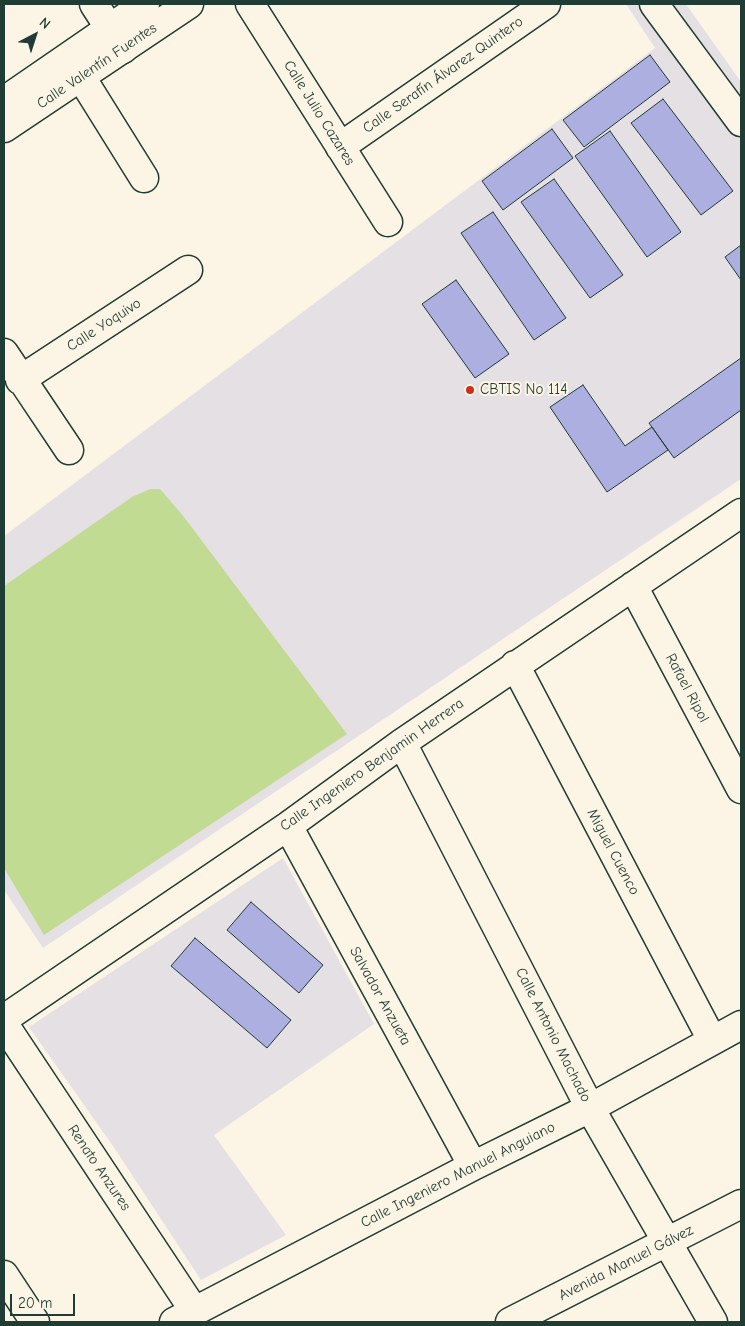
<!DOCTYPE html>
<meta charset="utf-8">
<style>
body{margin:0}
#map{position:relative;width:745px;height:1326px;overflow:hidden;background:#fcf5e5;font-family:"Comic Neue",sans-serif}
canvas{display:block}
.frame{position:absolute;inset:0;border:5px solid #1f3d34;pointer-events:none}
.north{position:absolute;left:10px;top:10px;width:50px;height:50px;-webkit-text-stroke:4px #fcf5e5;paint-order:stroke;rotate:40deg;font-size:14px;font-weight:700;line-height:20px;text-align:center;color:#1f3d34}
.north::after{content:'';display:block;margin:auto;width:18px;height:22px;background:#1f3d34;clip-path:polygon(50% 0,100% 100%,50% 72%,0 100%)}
.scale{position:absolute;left:10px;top:1294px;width:65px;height:22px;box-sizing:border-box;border:2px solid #1f3d34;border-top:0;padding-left:6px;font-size:15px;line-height:18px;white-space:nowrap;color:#1f3d34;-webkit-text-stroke:4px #fcf5e5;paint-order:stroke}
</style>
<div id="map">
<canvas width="745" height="1326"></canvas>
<div class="frame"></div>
<div class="north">N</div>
<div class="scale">20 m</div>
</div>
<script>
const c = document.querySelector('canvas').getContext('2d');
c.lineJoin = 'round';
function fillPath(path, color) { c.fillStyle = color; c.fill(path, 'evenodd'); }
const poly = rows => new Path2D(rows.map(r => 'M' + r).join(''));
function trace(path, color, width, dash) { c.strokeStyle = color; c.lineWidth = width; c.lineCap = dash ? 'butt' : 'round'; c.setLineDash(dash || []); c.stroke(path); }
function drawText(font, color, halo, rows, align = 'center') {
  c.font = font + ' "Comic Neue",sans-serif'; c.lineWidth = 4; c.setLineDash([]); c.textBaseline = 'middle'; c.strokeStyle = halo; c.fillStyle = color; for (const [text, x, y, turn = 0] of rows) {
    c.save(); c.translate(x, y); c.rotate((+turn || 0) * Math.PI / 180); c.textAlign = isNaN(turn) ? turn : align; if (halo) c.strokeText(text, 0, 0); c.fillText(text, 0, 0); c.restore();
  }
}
const built = poly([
 [626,4,686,4,741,82,741,479,43,948,4,890,4,536,655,48],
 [283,858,374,1024,214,1135,286,1235,201,1280,113,1146,29,1027]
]);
const green = poly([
 [150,489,160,489,184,517,347,734,44,935,4,868,4,586,132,497]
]);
const building = poly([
 [650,55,670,82,584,147,563,120,650,55],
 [663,99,733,191,701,215,631,123,663,99],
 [552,129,573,158,503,210,482,181,552,129],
 [610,131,681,232,647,257,575,156,610,131],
 [554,179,623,275,590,298,521,202,554,179],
 [493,212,566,318,534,340,461,233,493,212],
 [741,245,741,280,725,257,741,245],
 [456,280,509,354,475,378,422,304,456,280],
 [741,358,741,410,674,458,649,423,741,358],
 [583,385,625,446,652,427,668,450,607,492,550,407,583,385],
 [251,902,323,965,299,993,227,930,251,902],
 [195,938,291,1020,267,1048,171,966,195,938]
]);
const minor = poly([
 [94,4,123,49],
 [250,4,388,222],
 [654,4,741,122],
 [81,77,144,178],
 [340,147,546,4],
 [4,353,69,450],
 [20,380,188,270],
 [633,586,741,789],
 [515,665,712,1040],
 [402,743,590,1108,713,1322],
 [288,826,473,1166],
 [4,1019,288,826,402,743,741,513],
 [4,1024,195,1312],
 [4,1275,35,1322],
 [174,1322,473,1166,590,1108,741,1025],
 [510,1322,741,1204]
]);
const major = poly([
 [4,101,145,4],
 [4,128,189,4]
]);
const markers = [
 [470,390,5,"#c8321e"]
];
const streetNames = [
 ["Calle Valentín Fuentes",97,66,-34],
 ["Calle Serafín Álvarez Quintero",443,75,-35],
 ["Calle Julio Cazares",319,113,58],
 ["Calle Yoquivo",104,325,-33],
 ["Rafael Ripol",687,688,62],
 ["Calle Ingeniero Benjamin Herrera",372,765,-35],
 ["Miguel Cuenco",613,852,62],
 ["Salvador Anzueta",380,996,61],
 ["Calle Antonio Machado",553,1035,63],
 ["Renato Anzures",99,1168,56],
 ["Calle Ingeniero Manuel Anguiano",458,1175,-27],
 ["Avenida Manuel Gálvez",626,1263,-27]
];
const poiNames = [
 ["CBTIS No 114",480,390]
];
fillPath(built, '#e4e0e4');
fillPath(green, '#c1db92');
fillPath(building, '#adafe0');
trace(building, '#1f3d34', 1);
trace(minor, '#1f3d34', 31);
trace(major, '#1f3d34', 31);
trace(minor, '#fcf5e5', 28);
trace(major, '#fcf5e5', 28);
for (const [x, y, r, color] of markers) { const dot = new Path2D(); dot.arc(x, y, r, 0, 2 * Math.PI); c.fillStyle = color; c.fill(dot); trace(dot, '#fcf5e5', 2); }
drawText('15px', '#1f3d34', '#fcf5e5', streetNames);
drawText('15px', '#1f3d34', '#fcf5e5', poiNames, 'left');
</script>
